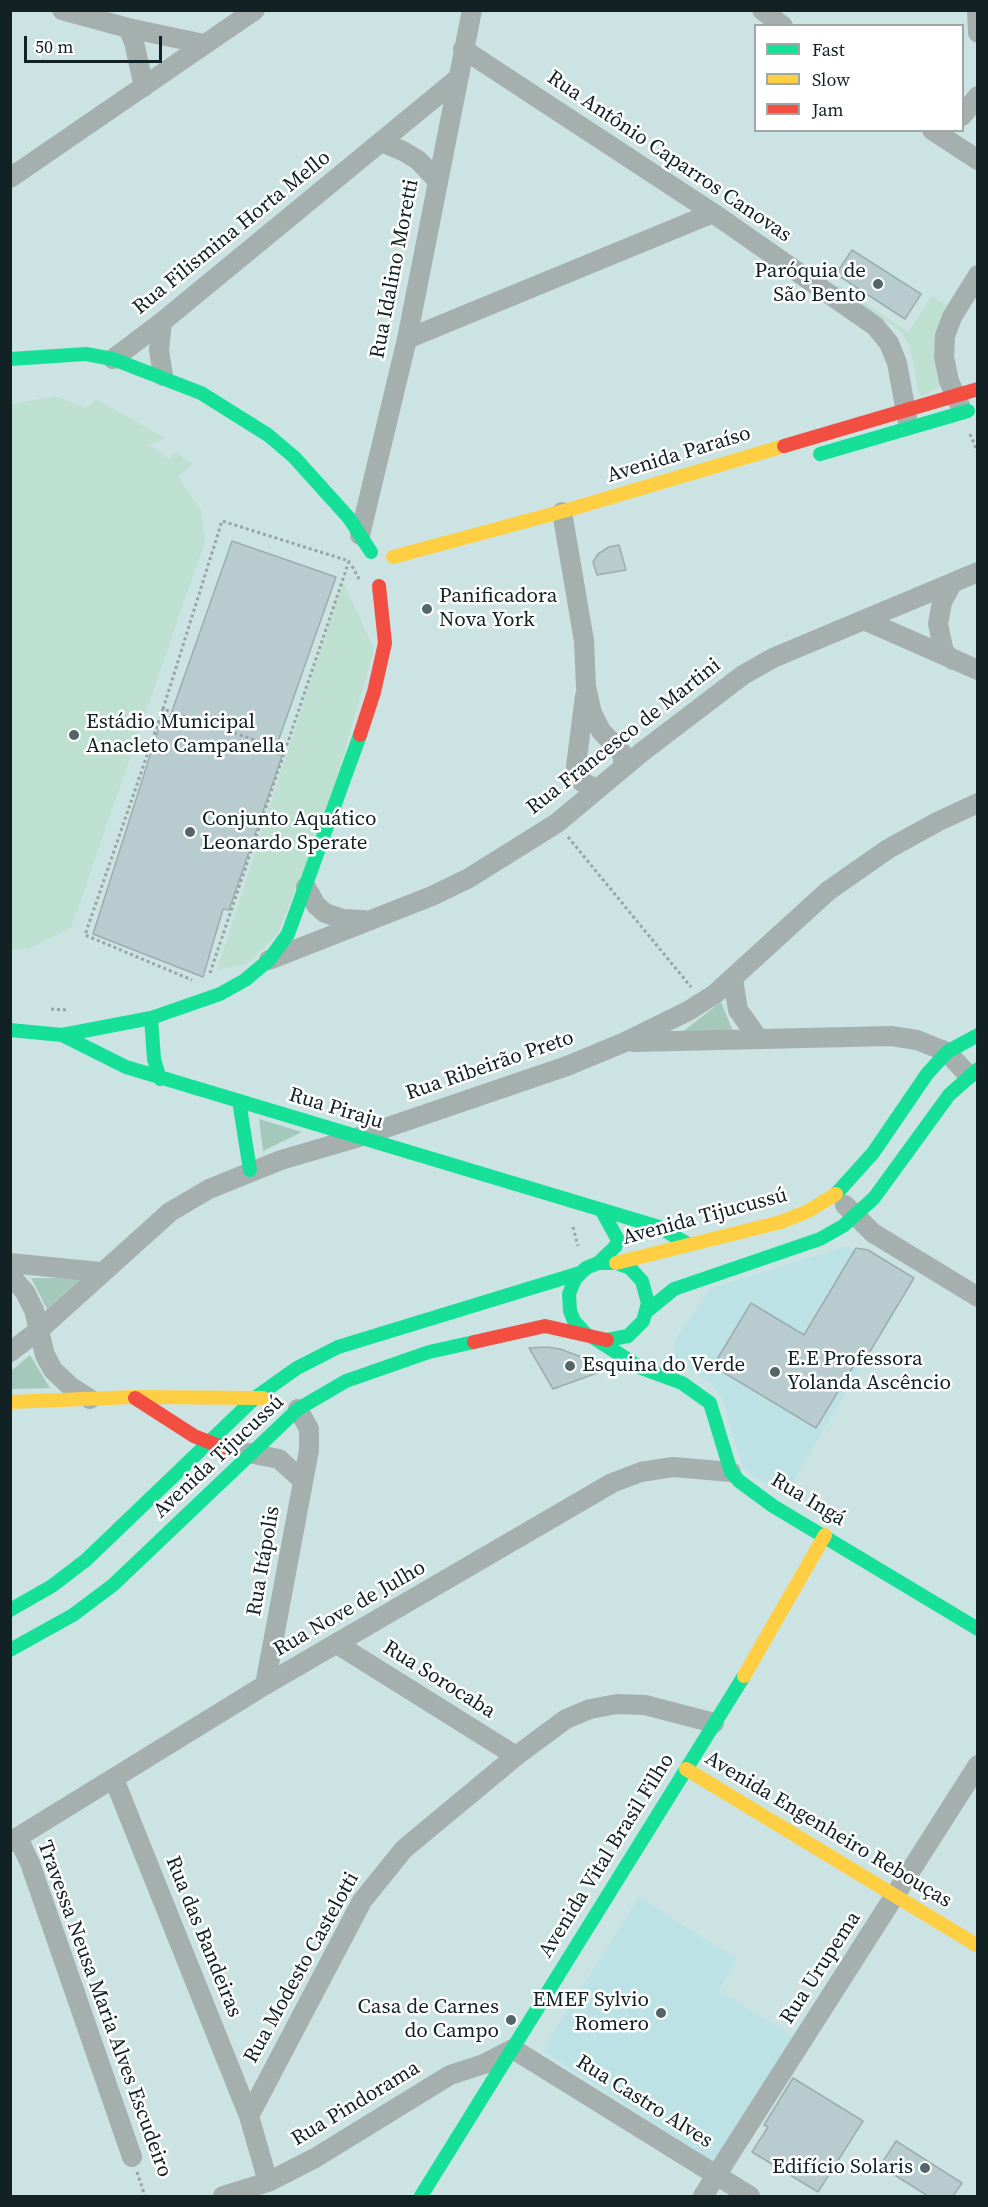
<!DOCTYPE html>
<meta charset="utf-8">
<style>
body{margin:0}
#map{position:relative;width:988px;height:2207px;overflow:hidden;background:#cce3e4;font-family:"Source Serif 4",serif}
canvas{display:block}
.frame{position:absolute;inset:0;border:12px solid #122224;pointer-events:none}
.legend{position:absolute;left:754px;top:24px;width:210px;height:108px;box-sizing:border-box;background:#fff;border:2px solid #a0a7a7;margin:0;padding:8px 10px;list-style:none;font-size:18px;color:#122224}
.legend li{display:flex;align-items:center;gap:12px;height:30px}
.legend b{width:30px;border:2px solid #a0a7a7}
.scale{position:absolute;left:24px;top:36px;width:138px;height:27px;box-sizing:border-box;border:3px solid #122224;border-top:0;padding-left:8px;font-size:18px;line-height:21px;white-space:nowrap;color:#122224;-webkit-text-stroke:4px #fff;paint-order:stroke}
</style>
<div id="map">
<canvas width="988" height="2207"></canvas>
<div class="frame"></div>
<ul class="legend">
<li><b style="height:8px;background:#16e098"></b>Fast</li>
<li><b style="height:8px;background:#ffcf43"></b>Slow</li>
<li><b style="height:8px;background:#f24e42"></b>Jam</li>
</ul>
<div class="scale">50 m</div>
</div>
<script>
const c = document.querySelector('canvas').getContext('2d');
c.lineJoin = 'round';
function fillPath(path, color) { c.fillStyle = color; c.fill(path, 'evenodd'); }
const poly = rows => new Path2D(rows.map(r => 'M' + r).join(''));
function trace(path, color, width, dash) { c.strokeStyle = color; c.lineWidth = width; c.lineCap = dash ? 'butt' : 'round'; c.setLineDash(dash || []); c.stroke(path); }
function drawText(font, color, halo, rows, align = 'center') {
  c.font = font + ' "Source Serif 4",serif'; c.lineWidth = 5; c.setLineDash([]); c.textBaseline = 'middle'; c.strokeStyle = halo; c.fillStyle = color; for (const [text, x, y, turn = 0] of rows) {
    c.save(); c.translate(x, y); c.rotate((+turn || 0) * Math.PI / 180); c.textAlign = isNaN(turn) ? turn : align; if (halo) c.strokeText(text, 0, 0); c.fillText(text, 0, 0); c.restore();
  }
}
const built = poly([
 [844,1247,868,1250,914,1278,785,1495,744,1470,721,1397,711,1384,676,1360,674,1341,711,1288],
 [639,1897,737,1959,719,1991,793,2036,713,2162,542,2050]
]);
const green = poly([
 [841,286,908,332,932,296,946,305,938,332,942,385,921,397,917,385,910,346,901,332,834,287],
 [55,396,86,408,96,399,165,438,149,445,169,459,175,452,193,464,178,477,201,510,205,541,71,928,28,949,11,950,11,404],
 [343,581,374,650,326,814,277,935,247,964,217,970]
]);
const forest = poly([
 [721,1002,733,1031,682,1032],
 [259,1119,302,1132,263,1151],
 [31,1278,81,1278,47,1309],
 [30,1355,50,1388,11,1389,10,1372]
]);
const building = poly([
 [852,250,921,294,905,319,836,274,852,250],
 [232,541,336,577,274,753,282,756,229,910,223,909,203,977,93,934,163,715,170,717,232,541],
 [619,545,626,570,597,575,593,562,598,554,609,547,619,545],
 [856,1248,868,1250,914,1278,866,1358,860,1355,816,1428,713,1366,751,1303,804,1335,856,1248],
 [547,1347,560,1349,611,1368,553,1389,529,1348,547,1347],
 [793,2078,863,2121,818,2192,752,2152,768,2127,764,2125,793,2078],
 [896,2141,962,2183,953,2196,928,2196,880,2166,896,2141]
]);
const path = poly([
 [970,434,978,453],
 [352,566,359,579],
 [163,709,85,935,192,980],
 [568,837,691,987],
 [210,973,349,561,222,521,163,709,285,750],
 [51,1009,66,1010],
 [573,1227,578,1246],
 [137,2172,145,2196]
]);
const street = poly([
 [62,10,128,28,204,44],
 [762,10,783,26],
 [977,10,978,33],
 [128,28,134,42,144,87],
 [463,49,713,213,875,326,889,343,897,363,908,423],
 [962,116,978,96],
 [932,130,978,160],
 [381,142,403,151,418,160,437,180],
 [10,178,255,10],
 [162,322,159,350,163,376],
 [407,339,713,213],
 [113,359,162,322,456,80],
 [961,408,949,381,944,357,945,336,952,317,978,275],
 [562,512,584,641,586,687,592,713,601,731,622,753,624,766],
 [360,535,407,339,472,10],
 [953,582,942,602,938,624,944,652,953,660],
 [864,620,978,670],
 [585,696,576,766,582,782,597,789],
 [306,887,316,905,325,913,343,919,364,920],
 [269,960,432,896,469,878,557,823,642,752,743,675,773,658,978,572],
 [733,979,738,1010,758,1038],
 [633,1042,891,1036,917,1040,947,1052,968,1075],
 [845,1205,873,1233,978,1297],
 [10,1263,100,1272],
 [10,1275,25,1292,34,1310,45,1355,53,1370,71,1387,90,1399],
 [10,1352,39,1330,170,1212,209,1189,281,1160,356,1138,567,1066,625,1042,688,1011,715,994,828,891,888,849,939,821,978,803],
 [249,1453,279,1459,303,1481],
 [337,1644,516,1756],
 [265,1685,309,1450,309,1429,298,1409],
 [114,1779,249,2116,268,2182],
 [18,1838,30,1863,132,2157],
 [10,1842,265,1685,612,1483,641,1472,673,1467,731,1472],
 [249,2116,362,1901,404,1849,516,1756,566,1719,590,1709,617,1704,645,1705,714,1723],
 [223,2196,268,2182,315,2158,450,2075,484,2064,513,2049,750,2196],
 [703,2196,978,1765]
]);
const fast = poly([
 [10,359,86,354,113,359,201,393,268,435,294,457,349,518,371,552],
 [820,454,968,411],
 [151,1018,154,1059,160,1079],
 [10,1030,62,1035,151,1018,220,994,245,980,269,960,288,934,360,735],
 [62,1035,126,1067,659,1227,686,1243],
 [239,1101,250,1170],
 [836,1194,873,1153,927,1074,947,1052,978,1035],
 [598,1263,615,1247,618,1240,602,1211],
 [646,1312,674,1289,820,1239,843,1226,874,1198,949,1095,978,1069],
 [586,1334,574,1321,570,1311,569,1294,575,1279,586,1268,598,1263,616,1263,630,1268,642,1281,648,1303,643,1321,628,1336,607,1340],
 [594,1338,641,1368,682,1383,710,1403,731,1472,739,1481,773,1506,978,1629],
 [10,1610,52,1586,86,1560,256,1397,297,1368,338,1347,580,1273],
 [10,1650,73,1615,113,1585,298,1409,346,1381,429,1352,474,1342],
 [421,2196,744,1676]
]);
const slow = poly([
 [393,557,571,509,784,446],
 [616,1263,781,1222,808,1211,836,1194],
 [10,1402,134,1397,263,1398],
 [744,1676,825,1535],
 [686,1769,978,1946]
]);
const jam = poly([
 [784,446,978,389],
 [360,735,374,692,385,643,379,586],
 [474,1342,545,1326,607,1340],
 [135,1398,194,1436,224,1448]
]);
const markers = [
 [878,284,6,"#536667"],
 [427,609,6,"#536667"],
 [74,735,6,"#536667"],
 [190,832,6,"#536667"],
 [570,1366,6,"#536667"],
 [775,1372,6,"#536667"],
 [661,2013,6,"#536667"],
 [511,2020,6,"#536667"],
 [925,2168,6,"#536667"]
];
const streetNames = [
 ["Rua Antônio Caparros Canovas",669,157,34],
 ["Rua Filismina Horta Mello",232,233,-39],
 ["Rua Idalino Moretti",395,269,-79],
 ["Avenida Paraíso",679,455,-17],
 ["Rua Francesco de Martini",624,737,-38],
 ["Rua Ribeirão Preto",490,1066,-19],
 ["Rua Piraju",336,1109,17],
 ["Avenida Tijucussú",705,1217,-15],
 ["Avenida Tijucussú",219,1457,-43],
 ["Rua Ingá",808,1500,31],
 ["Rua Itápolis",264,1561,-80],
 ["Rua Nove de Julho",350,1609,-30],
 ["Rua Sorocaba",439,1680,32],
 ["Avenida Engenheiro Rebouças",828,1830,31],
 ["Avenida Vital Brasil Filho",607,1856,-58],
 ["Rua das Bandeiras",203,1937,68],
 ["Rua Modesto Castelotti",302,1968,-61],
 ["Rua Urupema",821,1968,-57],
 ["Travessa Neusa Maria Alves Escudeiro",104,2009,70],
 ["Rua Castro Alves",644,2102,32],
 ["Rua Pindorama",356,2104,-31]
];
const poiNames = [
 ["Paróquia de",866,272,"right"],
 ["São Bento",866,296,"right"],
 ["Panificadora",439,597],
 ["Nova York",439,621],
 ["Estádio Municipal",86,723],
 ["Anacleto Campanella",86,747],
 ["Conjunto Aquático",202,820],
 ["Leonardo Sperate",202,844],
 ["E.E Professora",787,1360],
 ["Yolanda Ascêncio",787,1384],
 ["Esquina do Verde",582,1366],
 ["EMEF Sylvio",649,2001,"right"],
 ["Romero",649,2025,"right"],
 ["Casa de Carnes",499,2008,"right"],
 ["do Campo",499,2032,"right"],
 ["Edifício Solaris",913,2168,"right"]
];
fillPath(built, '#bce2e5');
fillPath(green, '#bde0d1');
fillPath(forest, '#a4c8b9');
fillPath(building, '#b8ccd0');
trace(building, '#9cadb0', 1.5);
trace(path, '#99a4a4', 3, [3, 3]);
trace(street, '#a4afae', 20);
trace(fast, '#16e098', 14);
trace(slow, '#ffcf43', 14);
trace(jam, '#f24e42', 14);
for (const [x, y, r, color] of markers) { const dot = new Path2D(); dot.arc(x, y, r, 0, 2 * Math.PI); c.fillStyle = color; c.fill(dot); trace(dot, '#fff', 2); }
drawText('21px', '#122224', '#fff', streetNames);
drawText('21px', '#122224', '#fff', poiNames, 'left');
</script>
